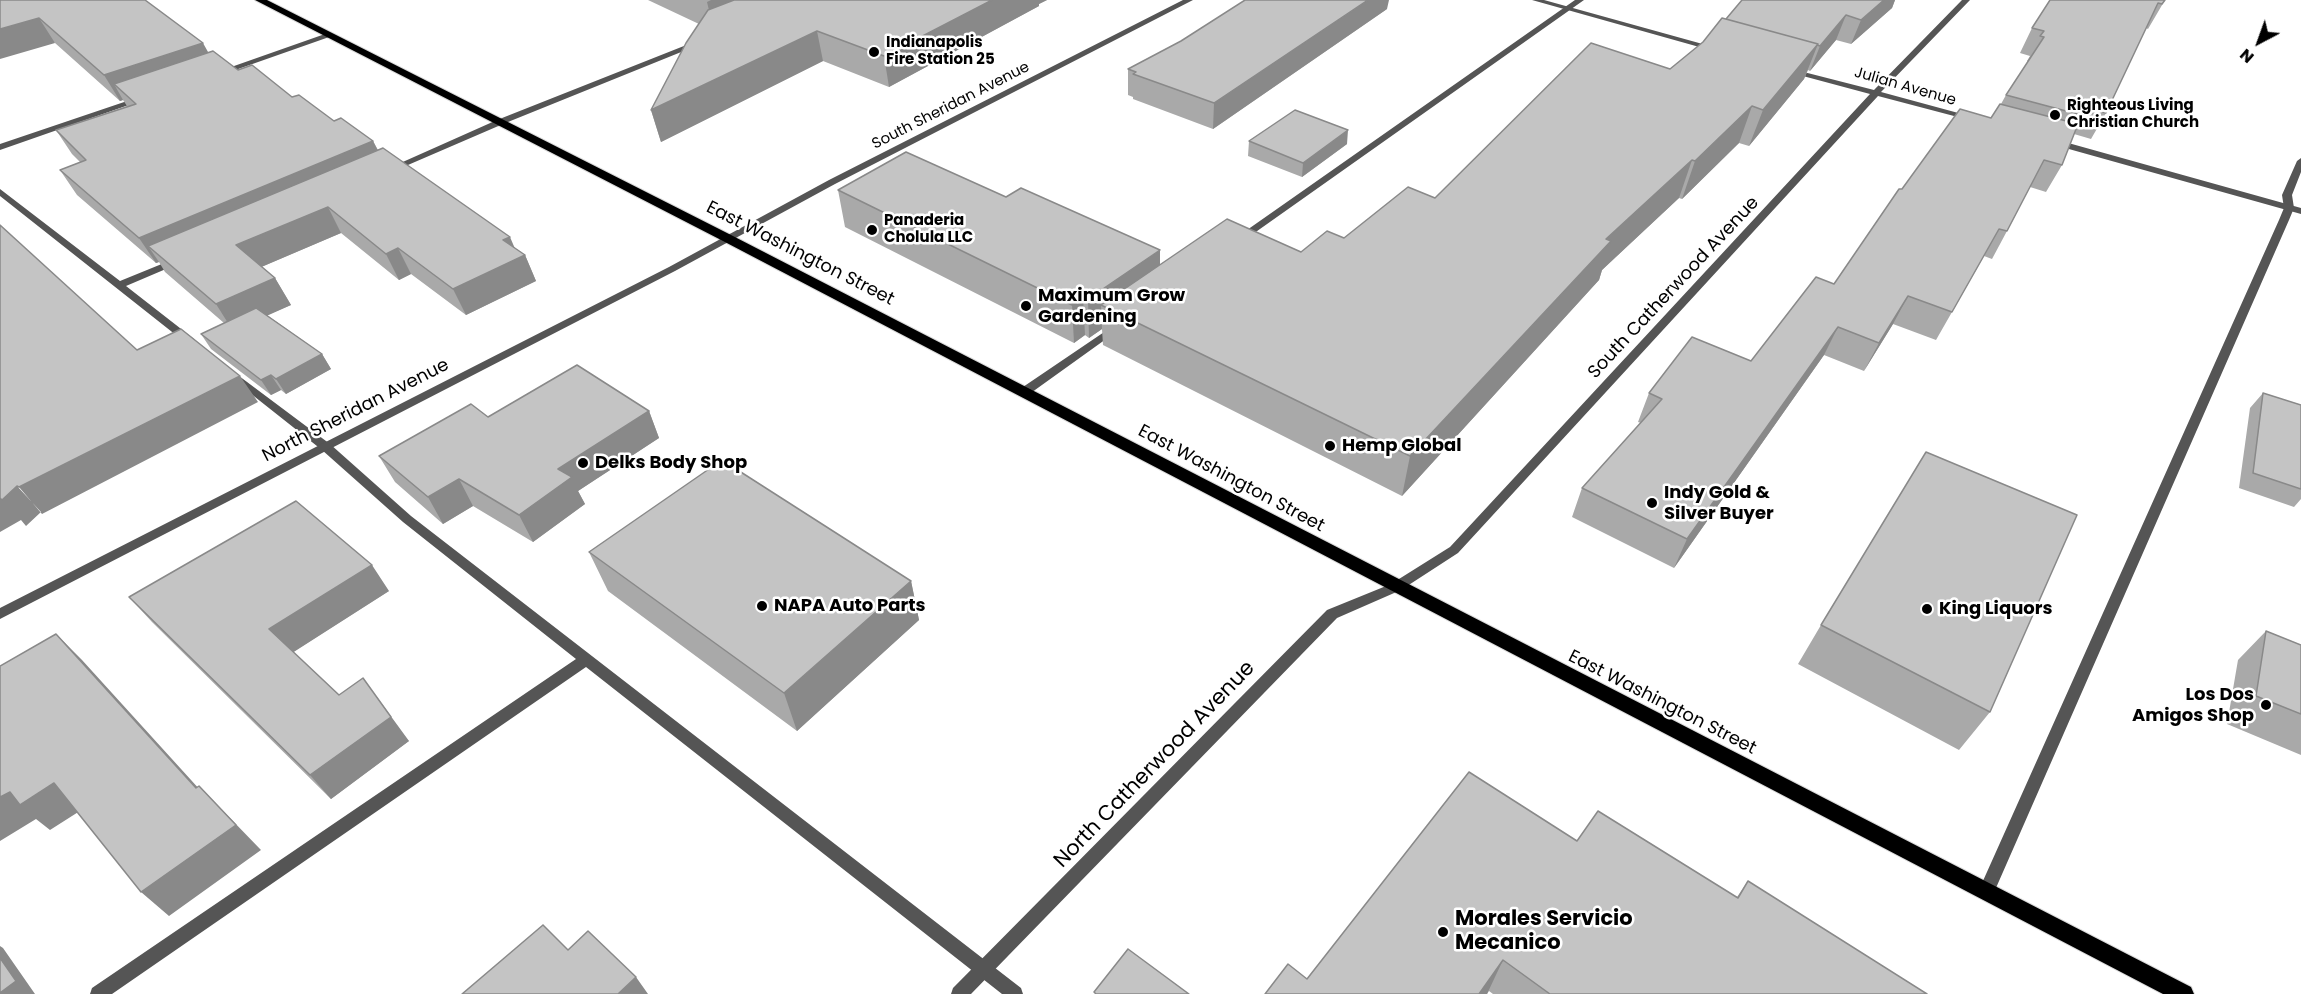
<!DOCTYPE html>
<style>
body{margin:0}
#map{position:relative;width:2301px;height:994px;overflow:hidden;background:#fff;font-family:Poppins,sans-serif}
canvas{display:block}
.north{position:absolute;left:2229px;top:12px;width:60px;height:60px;-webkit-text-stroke:4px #fff;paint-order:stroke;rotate:221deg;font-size:16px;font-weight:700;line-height:24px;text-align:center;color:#000}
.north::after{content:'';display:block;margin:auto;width:21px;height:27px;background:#000;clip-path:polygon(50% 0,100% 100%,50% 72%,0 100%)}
</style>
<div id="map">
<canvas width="2301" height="994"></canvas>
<div class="north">N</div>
</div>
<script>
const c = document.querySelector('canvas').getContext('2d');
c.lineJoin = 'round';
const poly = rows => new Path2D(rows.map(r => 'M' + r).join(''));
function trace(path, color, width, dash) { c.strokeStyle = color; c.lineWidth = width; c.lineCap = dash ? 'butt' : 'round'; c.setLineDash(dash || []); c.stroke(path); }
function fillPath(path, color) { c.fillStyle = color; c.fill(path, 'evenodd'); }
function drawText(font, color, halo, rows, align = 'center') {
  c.font = font + ' Poppins,sans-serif'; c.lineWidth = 5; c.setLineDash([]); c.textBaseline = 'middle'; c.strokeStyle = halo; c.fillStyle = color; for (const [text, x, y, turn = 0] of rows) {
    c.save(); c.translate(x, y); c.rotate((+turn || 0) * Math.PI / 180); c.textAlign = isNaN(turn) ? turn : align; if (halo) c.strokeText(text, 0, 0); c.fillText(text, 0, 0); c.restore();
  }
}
const lane = poly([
 [1575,0,1584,0,1243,241,1237,241,1237,237,1575,0],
 [694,42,701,44,503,124,394,171,388,171,387,169,497,120,694,42],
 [2301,158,2301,172,2292,195,2294,208,2289,220,1992,897,1986,899,1980,897,1978,892,2279,220,2284,208,2282,195,2297,161,2301,158],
 [0,189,120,281,174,259,180,259,180,263,126,286,194,339,195,341,194,343,186,343,0,196,0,189],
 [1116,324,1121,327,1120,329,1028,395,1020,395,1019,392,1020,389,1116,324],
 [235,373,330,444,411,516,1021,988,1023,994,1002,994,586,667,112,994,90,994,92,988,576,659,403,522,322,450,231,378,230,376,235,373]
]);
const street = poly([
 [1183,0,1193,0,835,184,675,271,0,619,0,608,669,267,829,180,1183,0],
 [1532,0,1544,0,1717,48,1710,50,1532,0],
 [1962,0,1970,0,1881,92,1973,117,1973,121,1878,96,1458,553,1401,590,1337,618,971,994,951,994,953,988,1327,610,1391,584,1450,547,1870,94,1788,72,1788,68,1874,90,1962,0],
 [325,34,332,36,224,74,217,72,325,34],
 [136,98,143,100,0,150,0,144,136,98],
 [2054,139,2301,208,2301,214,2051,144,2050,142,2054,139]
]);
const primary = poly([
 [255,0,267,0,731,235,2191,987,2194,994,2163,994,723,241,255,0]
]);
const wall = poly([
 [0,0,209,53,238,70,292,97,334,121,373,141,378,150,525,255,536,281,466,315,411,274,399,280,341,233,261,267,275,278,291,305,267,315,322,354,331,369,286,394,281,390,271,395,211,349,201,334,224,323,165,272,159,262,156,263,77,195,60,170,80,162,72,154,56,130,127,106,123,100,120,101,55,43],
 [648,0,1047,0,1039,4,1039,6,889,87,823,61,661,142,651,110,699,24],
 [1742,0,1895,0,1892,8,1851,44,1836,40,1810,71,1808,70,1804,79,1749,146,1739,143,1682,199,1679,198,1602,270,1599,280,1402,496,1103,345,1102,329,1089,338,1085,335,1074,343,845,227,838,190,1006,197,1160,265,1301,252,1344,238,1435,198,1670,69,1703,42,1726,19],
 [2165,0,2148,29,2146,28,2106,113,2091,139,2074,134,2062,165,2046,192,2030,187,2007,231,1992,259,1984,256,1936,340,1893,324,1864,371,1824,355,1674,568,1572,517,1582,488,1641,423,1638,422,1649,393,1751,361,1834,284,1902,189,1991,118,2001,104,2006,95,2028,62,2027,61,2030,56,2020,53,2032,28],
 [1387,9,1213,129,1133,99,1133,97,1128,95,1128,69],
 [1249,141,1347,144,1302,177,1248,156],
 [2263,393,2301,405,2301,499,2294,507,2239,488,2250,408],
 [649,411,659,438,578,491,585,504,533,542,473,506,443,524,395,482,379,456,488,417],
 [589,552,911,581,919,620,797,731,608,591],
 [389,591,293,652,339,695,409,741,331,799,152,622,129,597],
 [1821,625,1990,712,1959,750,1798,664],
 [2266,631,2301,645,2301,755,2227,724,2238,660],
 [1577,841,1737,897,1748,881,1927,994,1493,994,1489,991,1487,994,1265,994,1307,979]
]);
const shadedWall = poly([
 [711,0,794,0,714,31,707,2],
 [992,0,1047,0,1039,4,1039,6,889,87,884,56],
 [1368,0,1389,0,1387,9,1213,129,1214,103],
 [1884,0,1895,0,1892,8,1851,44,1861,20],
 [1846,15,1836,40,1810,71,1820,46],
 [39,18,55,43,0,59,0,29],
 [817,31,823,61,661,142,651,110],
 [203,43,217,68,114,84,123,100,120,101,104,75],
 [1818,44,1804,79,1749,146,1763,110],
 [1752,106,1739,143,1682,199,1695,161],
 [1348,130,1347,144,1302,177,1303,163],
 [373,141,385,165,148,246,159,262,156,263,139,238],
 [1692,160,1679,198,1602,270,1599,280,1402,496,1410,456,1606,239],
 [328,207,341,233,252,271,236,245],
 [510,237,519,258,525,255,536,281,466,315,453,289,503,240],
 [398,248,411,274,399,280,386,254],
 [1160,250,1160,288,1101,305,1102,329,1089,338,1088,299],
 [275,278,291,305,233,331,216,304],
 [1908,296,1893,324,1864,371,1879,343],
 [1083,297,1085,335,1074,343,1072,305],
 [1838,327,1824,355,1674,568,1687,539],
 [322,354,331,369,286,394,276,379],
 [271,375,281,390,271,395,261,380],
 [240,376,258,402,42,514,19,487],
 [649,411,659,438,578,491,585,504,533,542,519,515,558,469],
 [459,479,473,506,443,524,428,497],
 [17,486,41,512,26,526,21,520,0,532,0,498],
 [372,565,389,591,289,655,269,629],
 [911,581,919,620,797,731,784,693],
 [56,634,82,660,221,813,196,788],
 [363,678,409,741,331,799,310,775],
 [54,783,83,809,50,830,36,819,0,841,0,797,10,792],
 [199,786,261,850,169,916,141,892],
 [0,946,3,948,35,994,0,994],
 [1503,960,1487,994,1479,994],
 [636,977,648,994,618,994]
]);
const building = poly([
 [0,0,145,0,203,43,104,75,39,18,0,29,0,0],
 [734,0,992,0,884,56,817,31,651,110,686,43,708,10,734,0],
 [1245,0,1368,0,1214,103,1133,74,1136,72,1128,69,1181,41,1245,0],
 [1742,0,1884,0,1861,20,1846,15,1820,46,1817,45,1818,44,1726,19,1742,0],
 [2050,0,2165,0,2162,4,2158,3,2106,113,2084,107,2081,115,2006,95,2044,37,2040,36,2044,31,2032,28,2050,0],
 [1722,18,1818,44,1763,110,1752,106,1695,161,1692,160,1606,239,1611,241,1410,456,1101,305,1227,219,1301,252,1327,231,1344,238,1408,187,1435,198,1591,43,1670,69,1703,42,1722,18],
 [213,51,238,70,252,65,292,97,299,95,334,121,341,118,373,141,139,238,60,170,86,160,56,130,136,104,114,84,213,51],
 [2000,104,2078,124,2062,165,2044,160,2007,231,1999,229,1952,312,1908,296,1879,343,1838,327,1687,539,1582,488,1662,399,1649,393,1692,337,1751,361,1816,277,1834,284,1899,189,1902,189,1960,109,1991,118,2000,104],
 [1295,110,1348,130,1303,163,1249,141,1295,110],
 [383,148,510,237,503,240,525,255,453,289,398,248,386,254,328,207,236,245,275,278,216,304,148,246,383,148],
 [906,152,1006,197,1021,188,1160,250,1088,299,1083,297,1072,305,838,190,906,152],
 [0,225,137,350,181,329,240,376,19,487,17,486,2,500,0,498,0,225],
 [256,308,322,354,276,379,271,375,261,380,201,334,256,308],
 [577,365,649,411,558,469,572,477,519,515,459,479,428,497,379,456,471,404,488,417,577,365],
 [2263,393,2301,405,2301,489,2253,473,2263,393],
 [1926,452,2077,515,1990,712,1821,625,1926,452],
 [722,460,911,581,784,693,589,552,722,460],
 [296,501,372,565,269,629,339,695,363,678,391,717,310,775,129,597,296,501],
 [2266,631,2301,645,2301,714,2256,696,2266,631],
 [56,634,196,788,199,786,236,825,141,892,54,783,20,805,10,792,0,797,0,666,56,634],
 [1469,772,1577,841,1598,811,1738,898,1748,881,1927,994,1550,994,1503,960,1479,994,1265,994,1288,964,1307,979,1469,772],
 [543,925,568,950,588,931,636,977,618,994,462,994,543,925],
 [1128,949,1189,994,1096,994,1094,992,1128,949],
 [0,958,16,981,0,993,0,958]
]);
const markers = [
 [874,52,6,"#000"],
 [2055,115,6,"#000"],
 [872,230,6,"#000"],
 [1026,306,6,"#000"],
 [1330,446,6,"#000"],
 [583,463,6,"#000"],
 [1652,503,6,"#000"],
 [762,606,6,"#000"],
 [1927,609,6,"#000"],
 [2266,705,6,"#000"],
 [1443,932,6,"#000"]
];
const farPoinames = [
 ["Indianapolis",886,43],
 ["Fire Station 25",886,60],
 ["Righteous Living",2067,106],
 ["Christian Church",2067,123],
 ["Panaderia",884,221],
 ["Cholula LLC",884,238]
];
const farStreetnames = [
 ["Julian Avenue",1905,87,16],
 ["South Sheridan Avenue",951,106,-27]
];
const streetNames = [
 ["East Washington Street",800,254,27],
 ["South Catherwood Avenue",1674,288,-47],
 ["North Sheridan Avenue",356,411,-27],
 ["East Washington Street",1231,479,28],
 ["East Washington Street",1662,703,27]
];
const poiNames = [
 ["Maximum Grow",1038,296],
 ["Gardening",1038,317],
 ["Hemp Global",1342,446],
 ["Delks Body Shop",595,463],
 ["Indy Gold &",1664,493],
 ["Silver Buyer",1664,514],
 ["NAPA Auto Parts",774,606],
 ["King Liquors",1939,609],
 ["Los Dos",2254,695,"right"],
 ["Amigos Shop",2254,716,"right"]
];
const nearStreetnames = [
 ["North Catherwood Avenue",1155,765,-46]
];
const nearPoinames = [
 ["Morales Servicio",1455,920],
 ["Mecanico",1455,944]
];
trace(primary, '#dbdbdb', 2);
fillPath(lane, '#555');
fillPath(street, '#555');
fillPath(primary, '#000');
fillPath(wall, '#a9a9a9');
fillPath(shadedWall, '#898989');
fillPath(building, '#c4c4c4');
trace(building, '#898989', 1.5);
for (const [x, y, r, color] of markers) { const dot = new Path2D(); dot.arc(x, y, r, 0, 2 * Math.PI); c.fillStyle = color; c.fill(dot); trace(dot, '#fff', 2); }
drawText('bold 15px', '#000', '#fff', farPoinames, 'left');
drawText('15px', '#000', '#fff', farStreetnames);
drawText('18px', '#000', '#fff', streetNames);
drawText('bold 18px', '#000', '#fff', poiNames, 'left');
drawText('21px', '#000', '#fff', nearStreetnames);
drawText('bold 21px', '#000', '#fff', nearPoinames, 'left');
</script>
